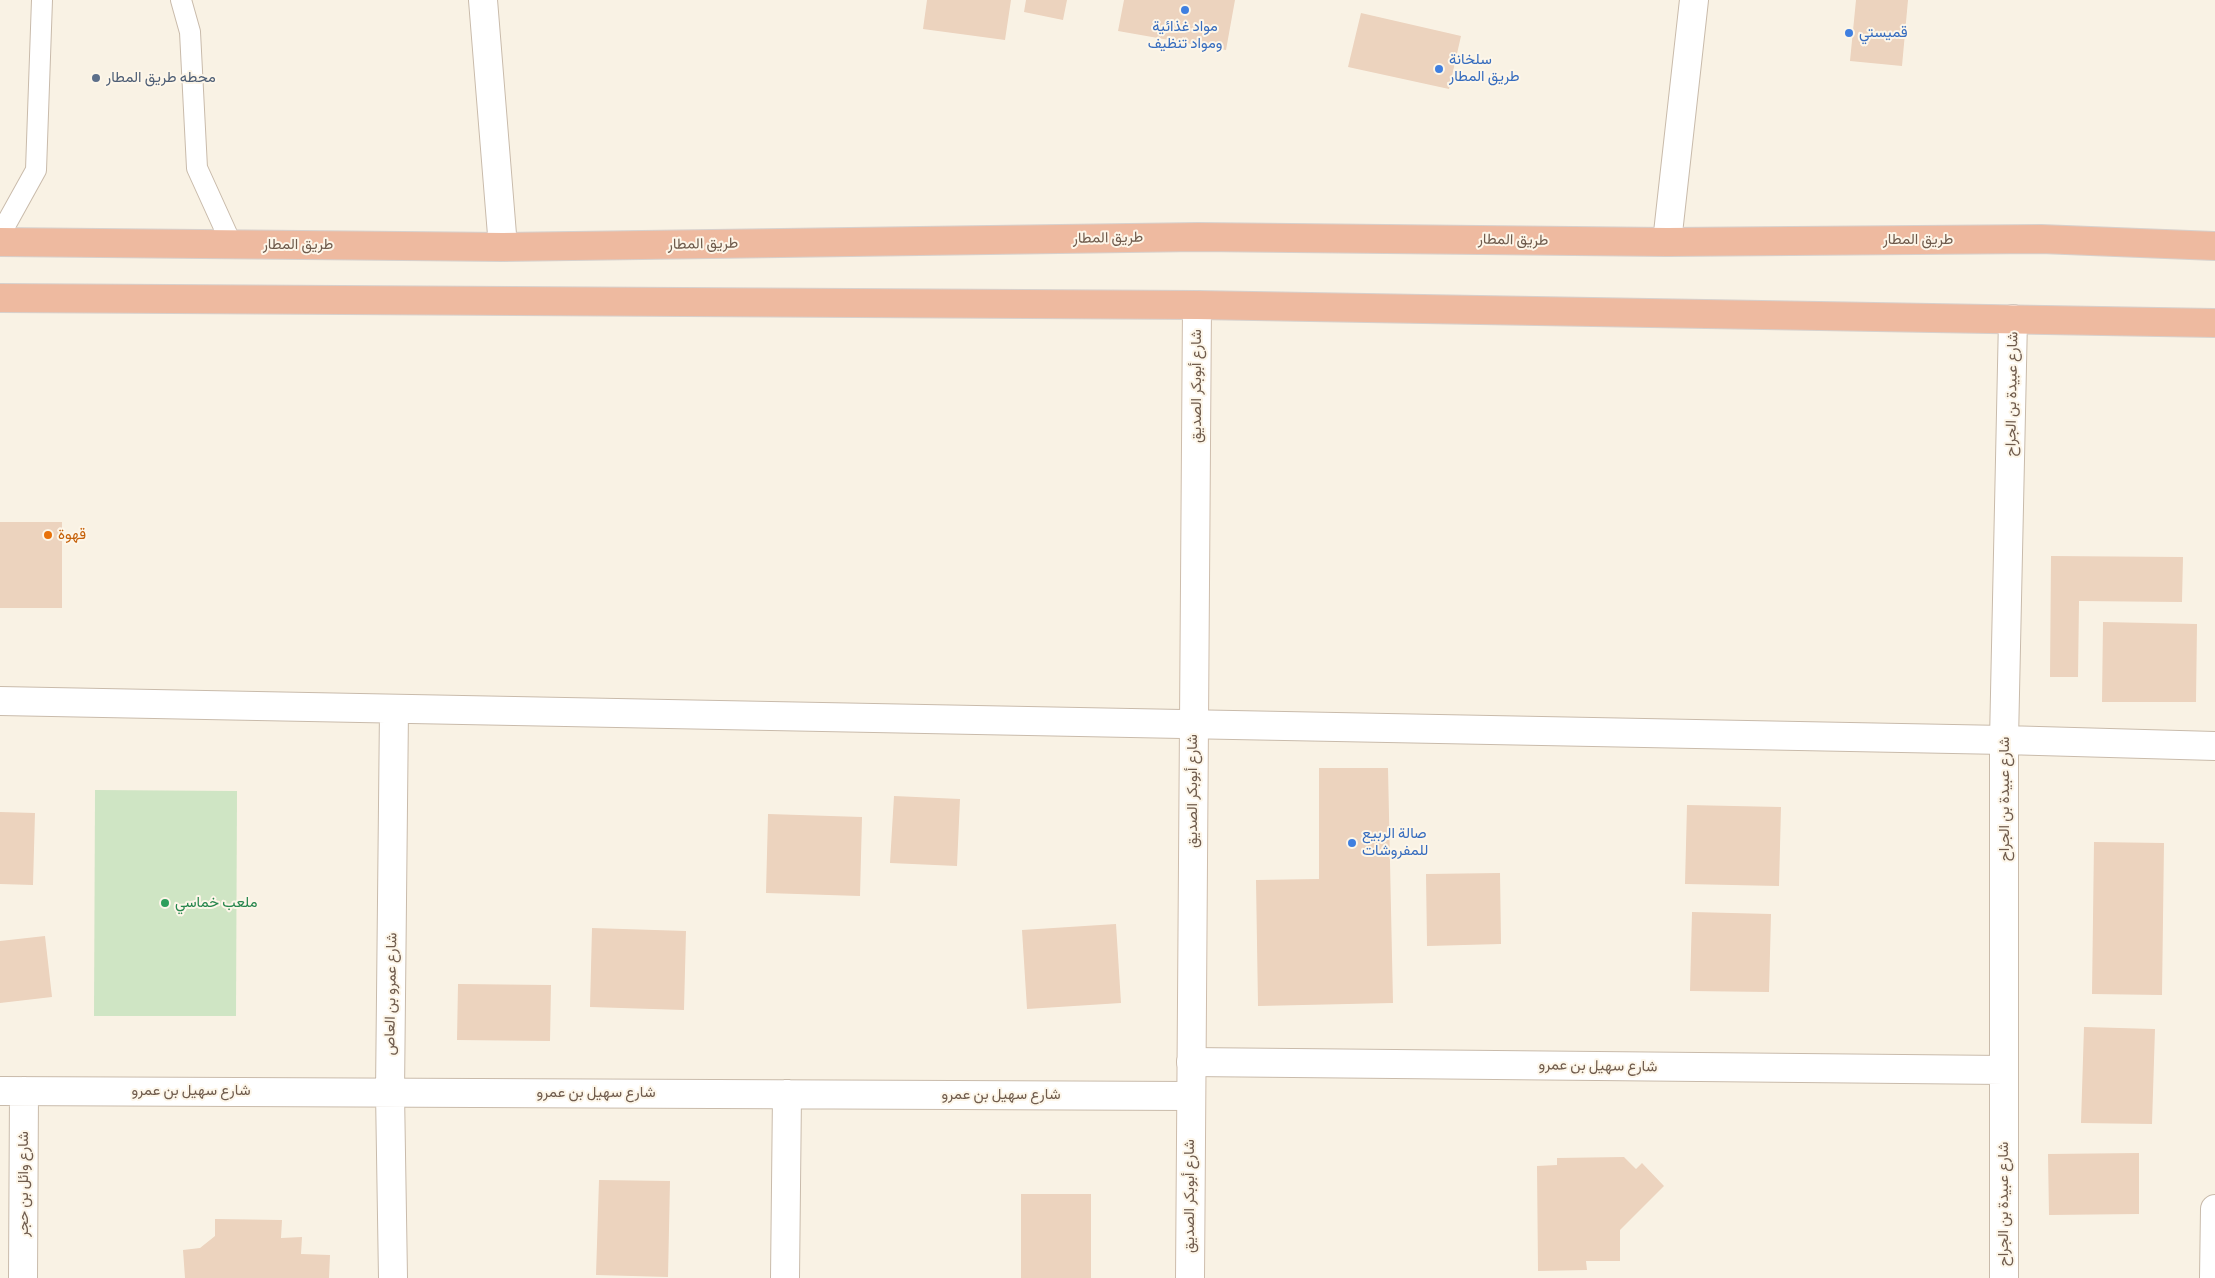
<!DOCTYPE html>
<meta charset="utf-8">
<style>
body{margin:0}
canvas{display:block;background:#f9f2e4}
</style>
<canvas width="2215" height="1278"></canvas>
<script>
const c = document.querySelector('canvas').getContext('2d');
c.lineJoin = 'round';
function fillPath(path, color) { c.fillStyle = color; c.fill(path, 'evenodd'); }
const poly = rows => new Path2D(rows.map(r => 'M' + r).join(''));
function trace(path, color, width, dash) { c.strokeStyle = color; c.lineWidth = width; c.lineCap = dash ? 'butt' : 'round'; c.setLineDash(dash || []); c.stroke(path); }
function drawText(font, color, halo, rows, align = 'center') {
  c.font = font + ' "PT Sans Narrow",Vazirmatn,sans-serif'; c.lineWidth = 4; c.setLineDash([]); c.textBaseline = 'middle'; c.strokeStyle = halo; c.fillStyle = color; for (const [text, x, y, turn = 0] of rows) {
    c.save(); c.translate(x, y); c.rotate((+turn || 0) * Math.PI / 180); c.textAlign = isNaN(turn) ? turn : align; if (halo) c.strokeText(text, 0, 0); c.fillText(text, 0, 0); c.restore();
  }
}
const green = poly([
 [95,790,237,791,236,1016,94,1016]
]);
const building = poly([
 [927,0,1011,0,1005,40,923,29],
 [1026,0,1067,0,1063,20,1024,12],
 [1124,0,1235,0,1226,50,1118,31],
 [1856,0,1908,0,1902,66,1850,61],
 [1361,13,1461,36,1449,89,1348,67],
 [0,522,62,522,62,608,0,608],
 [2051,556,2183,557,2182,602,2079,601,2078,677,2050,677],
 [2103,622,2197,624,2196,702,2102,702],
 [1319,768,1388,768,1393,1003,1258,1006,1256,880,1319,879],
 [894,796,960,799,957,866,890,863],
 [1687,805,1781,807,1779,886,1685,884],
 [0,812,35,813,33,885,0,884],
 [768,814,862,817,860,896,766,893],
 [2094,842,2164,843,2162,995,2092,994],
 [1500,873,1501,944,1427,946,1426,874],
 [1692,912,1771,914,1769,992,1690,991],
 [1116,924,1121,1003,1027,1009,1022,930],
 [592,928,686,931,684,1010,590,1007],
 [45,936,52,997,0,1003,0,941],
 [458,984,551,985,550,1041,457,1040],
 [2084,1027,2155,1029,2152,1124,2081,1123],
 [2139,1153,2139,1214,2049,1215,2048,1154],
 [1624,1157,1636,1169,1642,1163,1664,1186,1620,1230,1620,1261,1586,1261,1587,1270,1538,1271,1537,1166,1557,1165,1557,1158],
 [599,1180,670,1181,668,1277,596,1275],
 [1021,1194,1091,1194,1091,1278,1021,1278],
 [215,1219,282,1220,281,1238,302,1237,301,1254,330,1255,329,1278,185,1278,183,1250,200,1248,215,1236]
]);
const lane = poly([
 [181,0,190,32,197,168,232,245],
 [0,235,36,170,42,0]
]);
const street = poly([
 [483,0,503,247],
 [1667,242,1694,0],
 [0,701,2004,740,2215,746],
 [1191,1062,2004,1070],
 [0,1091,1191,1096],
 [23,1278,24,1091],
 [393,1278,390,1092,394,709],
 [785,1278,787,1094],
 [2004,1278,2004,740,2013,319],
 [2214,1278,2215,1209]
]);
const secondary = poly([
 [1190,1278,1197,305]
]);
const highway = poly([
 [0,242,503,247,1198,237,1667,242,2041,239,2215,246],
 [0,298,1197,305,2215,323]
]);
const markers = [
 [1185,10,5,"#3f7fe0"],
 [1849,33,5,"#3f7fe0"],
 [1439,69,5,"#3f7fe0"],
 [96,78,5,"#5c6f8a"],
 [48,535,5,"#e8710a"],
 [1352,843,5,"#3f7fe0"],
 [165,903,5,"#2e9e5b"]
];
const shopNames = [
 ["مواد غذائية",1185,27,"center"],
 ["ومواد تنظيف",1185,44,"center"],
 ["قميستي",1859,33],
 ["سلخانة",1449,60],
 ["طريق المطار",1449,77],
 ["صالة الربيع",1362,834],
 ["للمفروشات",1362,851]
];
const serviceNames = [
 ["محطه طريق المطار",106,78]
];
const streetNames = [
 ["طريق المطار",1108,238,-1],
 ["طريق المطار",1513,240,1],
 ["طريق المطار",1918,240],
 ["طريق المطار",703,244,-1],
 ["طريق المطار",298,245],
 ["شارع أبوبكر الصديق",1197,386,-90],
 ["شارع عبيدة بن الجراح",2012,394,-89],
 ["شارع أبوبكر الصديق",1193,791,-90],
 ["شارع عبيدة بن الجراح",2005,799,-90],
 ["شارع عمرو بن العاص",391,994,-89],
 ["شارع سهيل بن عمرو",1598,1066,1],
 ["شارع سهيل بن عمرو",191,1091],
 ["شارع سهيل بن عمرو",596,1093],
 ["شارع سهيل بن عمرو",1001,1095],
 ["شارع وائل بن حجر",24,1184,-90],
 ["شارع أبوبكر الصديق",1190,1196,-90],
 ["شارع عبيدة بن الجراح",2004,1204,-90]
];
const foodNames = [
 ["قهوة",58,535]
];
const leisureNames = [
 ["ملعب خماسي",175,903]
];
fillPath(green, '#cfe5c4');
fillPath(building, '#ecd3be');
trace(lane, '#c9bbab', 22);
trace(street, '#c9bbab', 30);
trace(secondary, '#cebdac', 30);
trace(highway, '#d7d1cd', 30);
trace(lane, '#fff', 20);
trace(street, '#fff', 28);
trace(secondary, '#fff', 28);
trace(highway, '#eebaa0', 28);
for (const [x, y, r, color] of markers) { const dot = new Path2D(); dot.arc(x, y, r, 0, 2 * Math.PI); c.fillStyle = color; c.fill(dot); trace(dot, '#fdf6e9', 2); }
drawText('15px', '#366cbe', '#fdf6e9', shopNames, 'left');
drawText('15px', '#4e5e75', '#fdf6e9', serviceNames, 'left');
drawText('15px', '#6f5b4c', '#fdf6e9', streetNames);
drawText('15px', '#c56008', '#fdf6e9', foodNames, 'left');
drawText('15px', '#27864d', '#fdf6e9', leisureNames, 'left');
</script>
